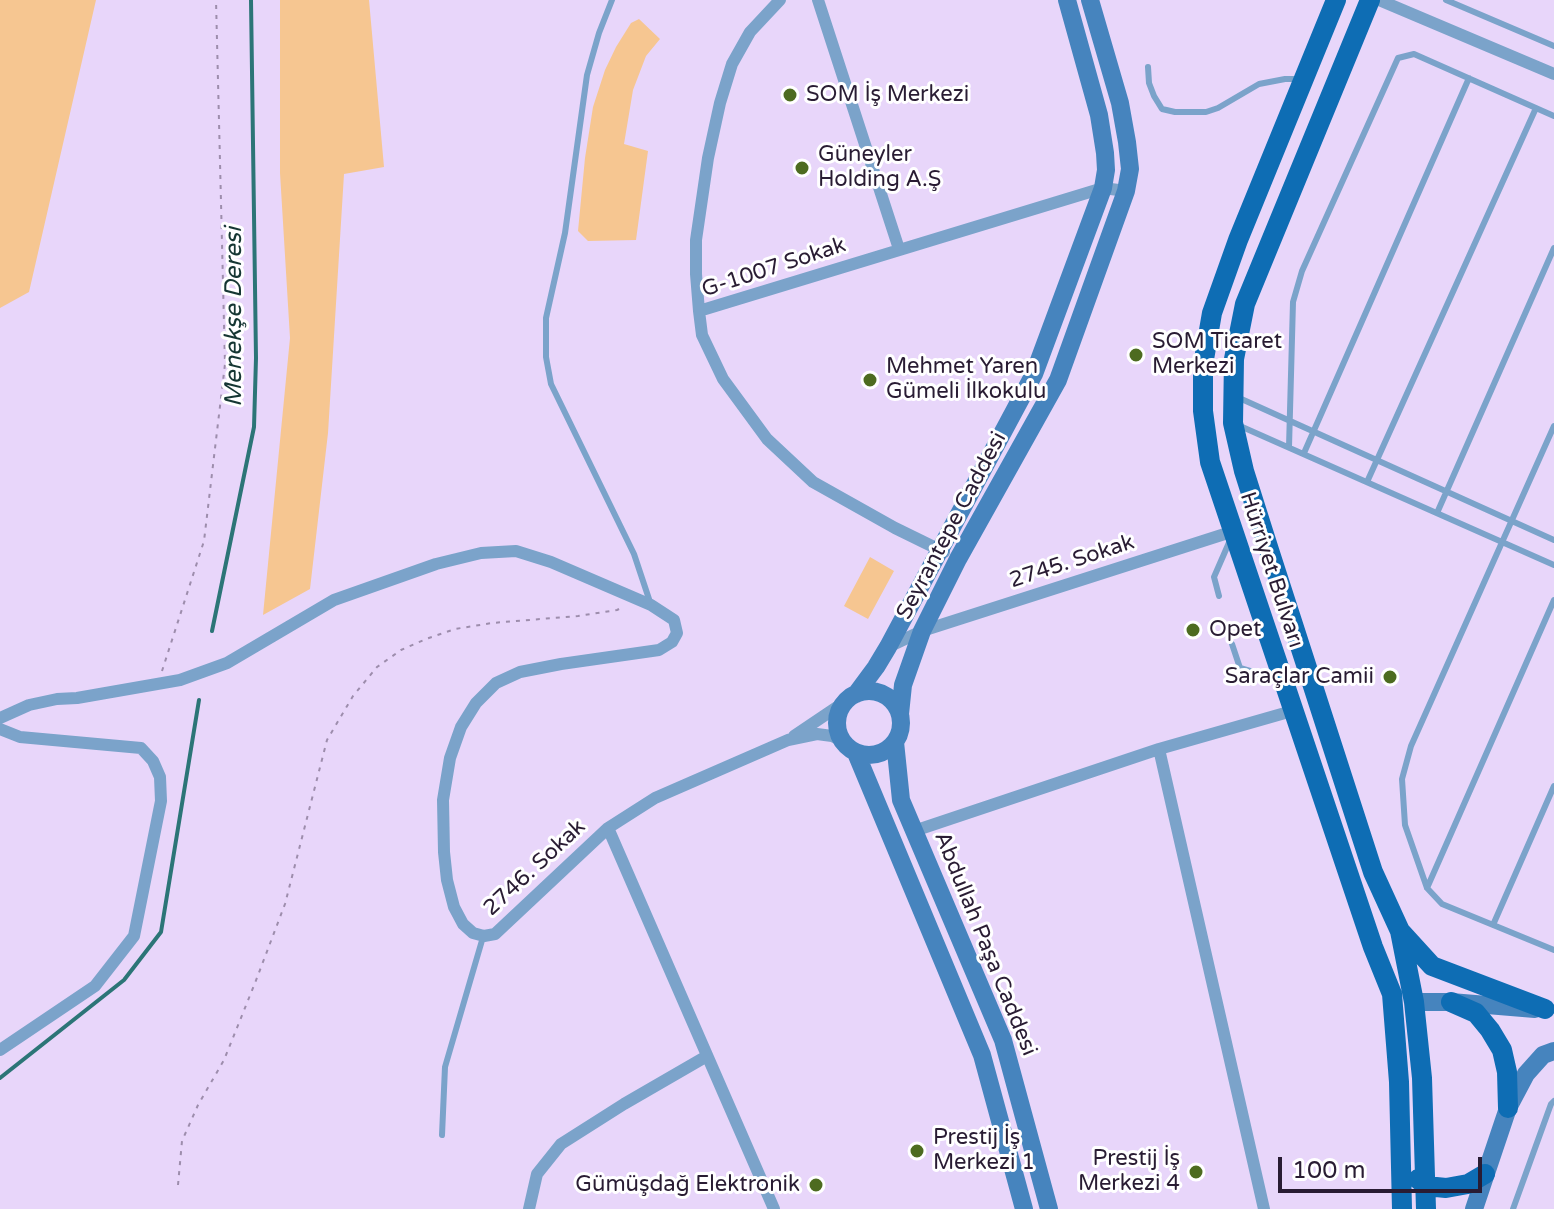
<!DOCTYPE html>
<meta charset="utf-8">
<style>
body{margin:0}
#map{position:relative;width:1554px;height:1209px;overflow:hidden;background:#e8d6fa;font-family:"Varela Round",sans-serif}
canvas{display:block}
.scale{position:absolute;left:1278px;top:1157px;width:204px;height:36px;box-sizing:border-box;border:4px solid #291c33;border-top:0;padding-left:10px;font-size:24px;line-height:28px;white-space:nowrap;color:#291c33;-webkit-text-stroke:6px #fff;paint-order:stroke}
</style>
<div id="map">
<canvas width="1554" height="1209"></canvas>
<div class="scale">100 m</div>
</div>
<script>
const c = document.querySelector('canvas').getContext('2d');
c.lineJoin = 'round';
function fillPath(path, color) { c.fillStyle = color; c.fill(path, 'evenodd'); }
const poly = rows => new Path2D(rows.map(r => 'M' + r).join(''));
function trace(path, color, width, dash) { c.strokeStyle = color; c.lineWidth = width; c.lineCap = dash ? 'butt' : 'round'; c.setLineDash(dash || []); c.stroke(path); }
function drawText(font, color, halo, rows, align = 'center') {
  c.font = font + ' "Varela Round",sans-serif'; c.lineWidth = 6; c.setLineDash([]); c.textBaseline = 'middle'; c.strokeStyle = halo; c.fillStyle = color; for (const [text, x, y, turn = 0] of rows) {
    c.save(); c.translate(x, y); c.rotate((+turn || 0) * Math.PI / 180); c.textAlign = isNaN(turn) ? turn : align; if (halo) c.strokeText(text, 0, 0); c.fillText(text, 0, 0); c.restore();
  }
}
const green = poly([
 [0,0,96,0,29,292,0,308],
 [280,0,369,0,384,167,344,174,328,433,310,589,263,615,290,338,280,173],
 [639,19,660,39,646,56,633,90,624,144,648,151,636,240,588,241,578,231,585,158,593,107,605,70,616,47,631,23],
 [870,557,894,571,868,619,844,606]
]);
const stream = poly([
 [212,631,254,427,256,358,251,0],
 [0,1078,124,980,161,932,199,700]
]);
const path = poly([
 [162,671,204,541,225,364,216,0],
 [178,1185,182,1141,198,1105,224,1060,255,983,285,904,327,740,353,696,377,667,401,650,426,639,455,629,492,623,578,616,617,610,623,607]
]);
const lane = poly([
 [612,0,599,33,587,75,565,233,546,318,546,357,551,384,634,554,651,605],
 [1446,0,1554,46],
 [1148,67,1149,83,1154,96,1162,109,1175,112,1206,112,1218,108,1259,84,1285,79,1300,79],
 [1237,397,1554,540],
 [1240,426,1554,565],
 [1554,426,1411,746,1402,779,1405,825,1427,888,1442,904,1554,950],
 [1289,447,1293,302,1302,271,1398,58,1414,54,1554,116],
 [1304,453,1469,78],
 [1367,482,1536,108],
 [1437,513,1554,248],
 [1219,596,1214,577,1231,538],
 [1232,644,1240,668,1277,679],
 [1427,888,1554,600],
 [1493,925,1554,786],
 [442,1135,445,1067,483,937],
 [1513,1209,1551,1104,1554,1101]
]);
const street = poly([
 [818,0,899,249],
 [1379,0,1554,74],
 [699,311,696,274,696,240,708,158,720,103,732,64,750,32,780,0],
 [944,552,895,528,813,482,767,439,723,379,702,335,699,311,1103,188,1126,191],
 [888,647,922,631,1234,531],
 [0,718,29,705,57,699,77,698,180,680,227,663,334,600,436,564,481,553,516,551,551,562,651,605,674,620,677,633,672,642,659,650,561,664,520,672,496,683,476,703,461,727,450,758,443,800,444,852,447,880,454,907,463,924,473,933,484,936,495,934,608,828,655,798,788,740,817,734,832,736,840,740],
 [0,729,20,737,141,748,153,761,160,777,161,801,134,936,95,986,0,1050],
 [794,736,843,703],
 [1159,749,1292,711],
 [608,828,774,1209],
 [914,831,1159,749,1264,1209],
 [529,1209,537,1174,561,1144,624,1104,707,1056]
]);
const secondary = poly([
 '837 723a32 32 0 1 1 64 0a32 32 0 1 1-64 0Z',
 [856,694,876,667,888,647,1034,374,1103,188,1106,170,1105,153,1099,115,1067,0],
 [900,714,903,685,922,631,958,559,1058,380,1126,191,1130,169,1127,142,1120,103,1090,0],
 [895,742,901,800,1003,1040,1049,1209],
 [856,753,982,1055,1024,1209],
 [1414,1002,1451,1002,1535,1009],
 [1474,1209,1508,1108,1526,1074,1543,1055,1554,1051]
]);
const primary = poly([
 [1336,0,1238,240,1212,313,1203,365,1203,411,1210,462,1373,947,1392,994,1399,1082,1402,1209],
 [1370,0,1245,304,1234,359,1233,423,1244,471,1269,550,1373,872,1400,931,1414,1002,1422,1078,1426,1209],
 [1401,932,1432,966,1545,1009],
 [1451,1002,1476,1013,1490,1030,1502,1050,1507,1072,1508,1108],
 [1418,1179,1426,1186,1446,1188,1468,1184,1485,1174]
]);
const markers = [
 [790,95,8,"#4d6b20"],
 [802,168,8,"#4d6b20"],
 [1136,355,8,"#4d6b20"],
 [870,380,8,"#4d6b20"],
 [1193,630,8,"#4d6b20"],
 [1390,677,8,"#4d6b20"],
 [917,1151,8,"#4d6b20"],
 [1196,1172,8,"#4d6b20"],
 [816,1185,8,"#4d6b20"]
];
const poiNames = [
 ["SOM İş Merkezi",806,95],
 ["Güneyler",818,155],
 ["Holding A.Ş",818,180],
 ["SOM Ticaret",1152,342],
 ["Merkezi",1152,367],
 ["Mehmet Yaren",886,367],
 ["Gümeli İlkokulu",886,392],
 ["Opet",1209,630],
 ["Saraçlar Camii",1374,677,"right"],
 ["Prestij İş",933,1138],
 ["Merkezi 1",933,1163],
 ["Prestij İş",1180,1159,"right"],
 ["Merkezi 4",1180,1184,"right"],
 ["Gümüşdağ Elektronik",800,1185,"right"]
];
const streetNames = [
 ["G-1007 Sokak",774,268,-18],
 ["Seyrantepe Caddesi",952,526,-62],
 ["2745. Sokak",1072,562,-18],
 ["Hürriyet Bulvarı",1271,570,72],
 ["2746. Sokak",535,868,-43],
 ["Abdullah Paşa Caddesi",985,944,68]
];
const waterNames = [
 ["Menekşe Deresi",235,317,-90]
];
fillPath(green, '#f6c691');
trace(stream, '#2c7577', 4);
trace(path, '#9d8dac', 2, [4, 6]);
trace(lane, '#7ba3ca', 6);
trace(street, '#7ba3ca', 12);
trace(secondary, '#4684be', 18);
trace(primary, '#0e6db4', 20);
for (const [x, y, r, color] of markers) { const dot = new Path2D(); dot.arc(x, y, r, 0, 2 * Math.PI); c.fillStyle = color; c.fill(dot); trace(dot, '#fff', 3); }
drawText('22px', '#291c33', '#fff', poiNames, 'left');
drawText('22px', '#291c33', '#fff', streetNames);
drawText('italic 24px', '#153633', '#fff', waterNames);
</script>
